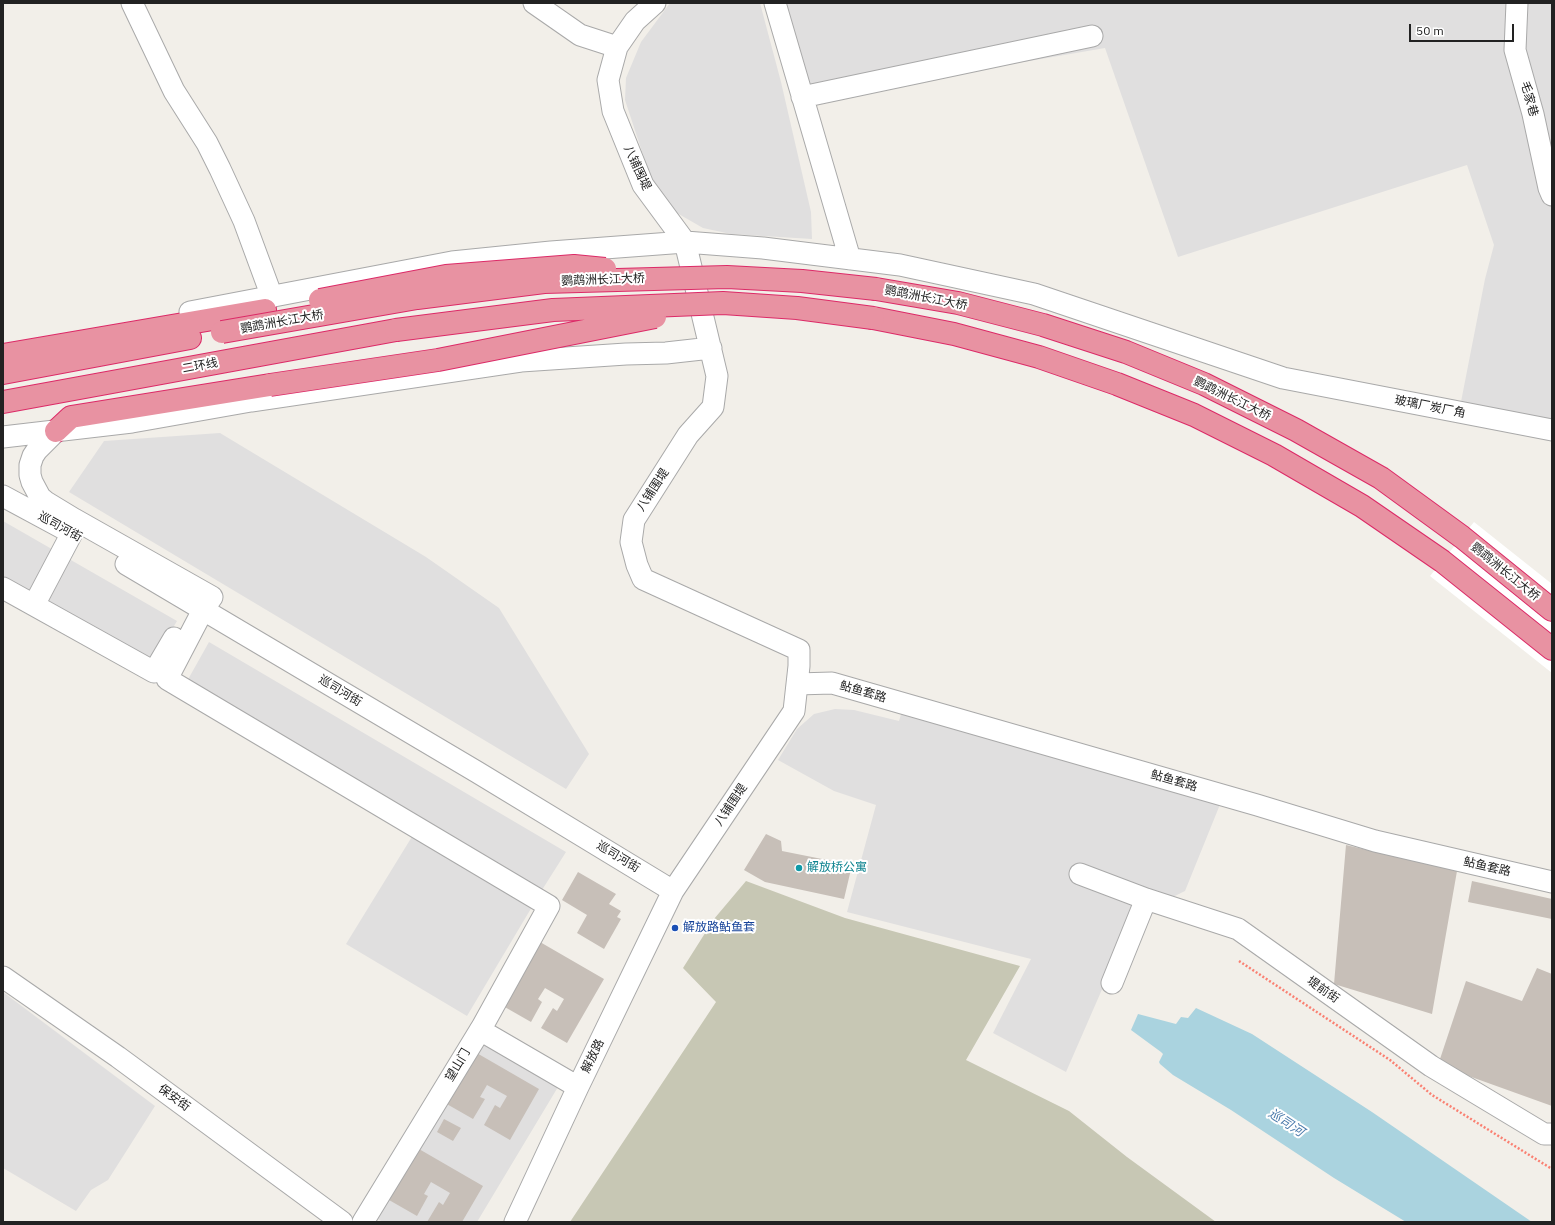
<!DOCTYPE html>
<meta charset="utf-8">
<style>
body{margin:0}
#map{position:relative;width:1555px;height:1225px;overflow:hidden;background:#f2efe9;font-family:"IBM Plex Sans",sans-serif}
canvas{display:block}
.frame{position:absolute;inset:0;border:4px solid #222;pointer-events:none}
.scale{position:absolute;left:1409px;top:24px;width:105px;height:18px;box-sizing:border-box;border:2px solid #222;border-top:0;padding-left:5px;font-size:12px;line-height:14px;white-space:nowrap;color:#222;-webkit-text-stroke:3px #fff;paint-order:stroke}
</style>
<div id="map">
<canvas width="1555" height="1225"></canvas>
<div class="frame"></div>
<div class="scale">50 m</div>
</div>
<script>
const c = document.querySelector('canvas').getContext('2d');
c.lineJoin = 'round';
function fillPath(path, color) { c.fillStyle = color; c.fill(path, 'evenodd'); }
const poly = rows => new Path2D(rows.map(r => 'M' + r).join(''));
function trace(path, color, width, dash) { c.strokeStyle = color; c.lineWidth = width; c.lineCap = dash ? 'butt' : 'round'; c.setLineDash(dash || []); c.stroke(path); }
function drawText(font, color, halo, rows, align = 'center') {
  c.font = font + ' "IBM Plex Sans","Noto Sans SC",sans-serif'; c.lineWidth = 4; c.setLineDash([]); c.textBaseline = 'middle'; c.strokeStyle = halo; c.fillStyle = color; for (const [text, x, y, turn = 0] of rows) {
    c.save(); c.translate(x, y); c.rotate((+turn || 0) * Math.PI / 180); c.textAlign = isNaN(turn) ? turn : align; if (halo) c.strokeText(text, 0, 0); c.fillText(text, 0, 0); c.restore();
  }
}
const residential = poly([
 [670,3,760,3,781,82,811,212,812,239,731,234,703,228,670,209,653,185,625,100,626,78,641,42],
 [770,3,1552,3,1552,430,1459,412,1485,279,1494,245,1467,165,1178,257,1105,48,1006,65,798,106],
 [220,433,426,557,499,608,589,754,566,789,69,492,104,441],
 [3,521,177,621,150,666,3,584],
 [209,642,566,852,542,890,467,1016,346,944,421,822,186,683],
 [835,709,854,710,899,721,902,711,1221,802,1185,891,1134,916,1066,1072,993,1033,1031,959,847,912,876,805,834,791,778,760,797,729,814,714],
 [3,992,155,1106,108,1180,91,1190,76,1211,3,1168],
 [479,1040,558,1087,477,1222,383,1222,372,1216]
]);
const construction = poly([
 [746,881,845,918,1020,966,966,1060,1069,1111,1127,1157,1216,1222,570,1222,716,1002,683,968,714,919]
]);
const water = poly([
 [1196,1008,1252,1034,1372,1112,1532,1222,1406,1222,1334,1178,1231,1110,1173,1075,1160,1064,1159,1062,1163,1054,1161,1052,1131,1030,1138,1014,1176,1024,1181,1017,1188,1018]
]);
const pier = poly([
 [1474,522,1552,584,1552,673,1430,576]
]);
const building = poly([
 [766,834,781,841,782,851,852,865,844,899,765,882,744,870],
 [1346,845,1457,871,1432,1014,1334,984],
 [578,872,616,894,609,904,621,911,617,917,621,919,604,949,577,933,587,915,562,900],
 [1472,881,1552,899,1552,919,1468,902],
 [540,942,604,979,567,1043,541,1028,553,1008,557,1011,564,999,545,988,538,999,542,1002,531,1022,503,1006],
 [1537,968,1552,974,1552,1106,1438,1065,1466,981,1522,1001],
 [475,1052,539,1089,510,1140,484,1125,495,1105,500,1108,507,1096,487,1085,480,1097,485,1099,473,1119,445,1103],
 [444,1119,461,1128,453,1141,437,1132],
 [419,1149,483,1186,462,1222,427,1222,439,1202,443,1205,450,1193,431,1182,424,1194,428,1196,417,1216,389,1200]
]);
const path = poly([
 [1239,961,1390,1060,1432,1095,1552,1169]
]);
const minor = poly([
 [132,3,174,91,207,143,220,169,244,221,272,297],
 [534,3,580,35,617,47],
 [775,3,850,259],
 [1517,3,1515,50,1533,114,1549,188,1552,195],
 [802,97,1092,36],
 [190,312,452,262,551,252,685,242,763,248,900,265,1034,294,1283,378,1552,430],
 [56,431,37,450,33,456,30,465,30,475,32,482,40,497,46,502,74,519,212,597,203,610,167,679,549,906,482,1027,363,1222],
 [3,437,132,422,251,401,521,361,626,354,666,353,711,348],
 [3,496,66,530],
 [126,564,477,772,673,891],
 [3,588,154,672,174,638],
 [34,605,72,533],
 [797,684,832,683,1257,805,1375,841,1552,882],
 [1080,874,1146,899,1238,929,1431,1066,1544,1134,1552,1134],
 [3,977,118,1057,342,1222],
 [1112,983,1146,899],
 [480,1030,578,1087],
 [515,1222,578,1087,673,891,794,711,799,666,799,650,643,579,637,565,631,542,634,520,688,435,713,407,717,376,685,242,643,185,613,111,608,80,617,47,635,21,655,3]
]);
const highway = poly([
 [876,289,958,303,1043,325,1126,352,1204,384,1296,430,1381,478,1462,537,1552,610],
 [873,318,954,334,1039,357,1117,384,1194,415,1274,455,1362,506,1442,561,1552,649],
 [3,355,265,310],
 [3,373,190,338],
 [3,402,396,330],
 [56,431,71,417,270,385]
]);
const highwayBridge = poly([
 [320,300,446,276,574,266,605,269],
 [396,330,553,310,723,303,797,308,873,318],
 [222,332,417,298,544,282,727,277,802,281,876,289],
 [270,385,438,360,655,317]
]);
const markers = [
 [799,868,4,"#0f9aa8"],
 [675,928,4,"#1a4fb4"]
];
const streetNames = [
 ["毛家巷",1529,99,75],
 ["八铺围堤",637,168,65],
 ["鹦鹉洲长江大桥",603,280,-2],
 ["鹦鹉洲长江大桥",926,298,11],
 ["鹦鹉洲长江大桥",282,322,-10],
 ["二环线",200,366,-10],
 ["鹦鹉洲长江大桥",1232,399,26],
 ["玻璃厂炭厂角",1430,407,11],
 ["八铺围堤",653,490,-57],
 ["巡司河街",60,527,29],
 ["鹦鹉洲长江大桥",1505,572,39],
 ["巡司河街",340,691,31],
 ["鲇鱼套路",863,692,16],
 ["鲇鱼套路",1174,781,16],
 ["八铺围堤",731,805,-56],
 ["巡司河街",618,857,31],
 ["鲇鱼套路",1487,867,13],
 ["堤前街",1323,990,35],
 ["解放路",593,1056,-64],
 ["望山门",458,1065,-59],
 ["保安街",174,1098,36]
];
const cultureNames = [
 ["解放桥公寓",807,868]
];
const transitNames = [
 ["解放路鲇鱼套",683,928]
];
const waterNames = [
 ["巡司河",1286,1123,33]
];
fillPath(residential, '#e0dfdf');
fillPath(construction, '#c7c7b4');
fillPath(water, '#aad3df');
fillPath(pier, '#fff');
fillPath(building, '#c7bfb8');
trace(minor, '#a9a9a9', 23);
trace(highway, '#dc2a67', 24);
trace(path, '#fa8072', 2.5, [2, 2]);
trace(minor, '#fff', 21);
trace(highway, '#e892a2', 22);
trace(highwayBridge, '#dc2a67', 24, []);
trace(highwayBridge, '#e892a2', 22);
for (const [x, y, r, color] of markers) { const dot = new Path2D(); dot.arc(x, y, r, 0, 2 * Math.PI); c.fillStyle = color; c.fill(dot); trace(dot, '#fff', 1.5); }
drawText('12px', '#222', '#fff', streetNames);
drawText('12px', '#0d838f', '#fff', cultureNames, 'left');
drawText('12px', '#164399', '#fff', transitNames, 'left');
drawText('italic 13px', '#4a7aab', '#fff', waterNames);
</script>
